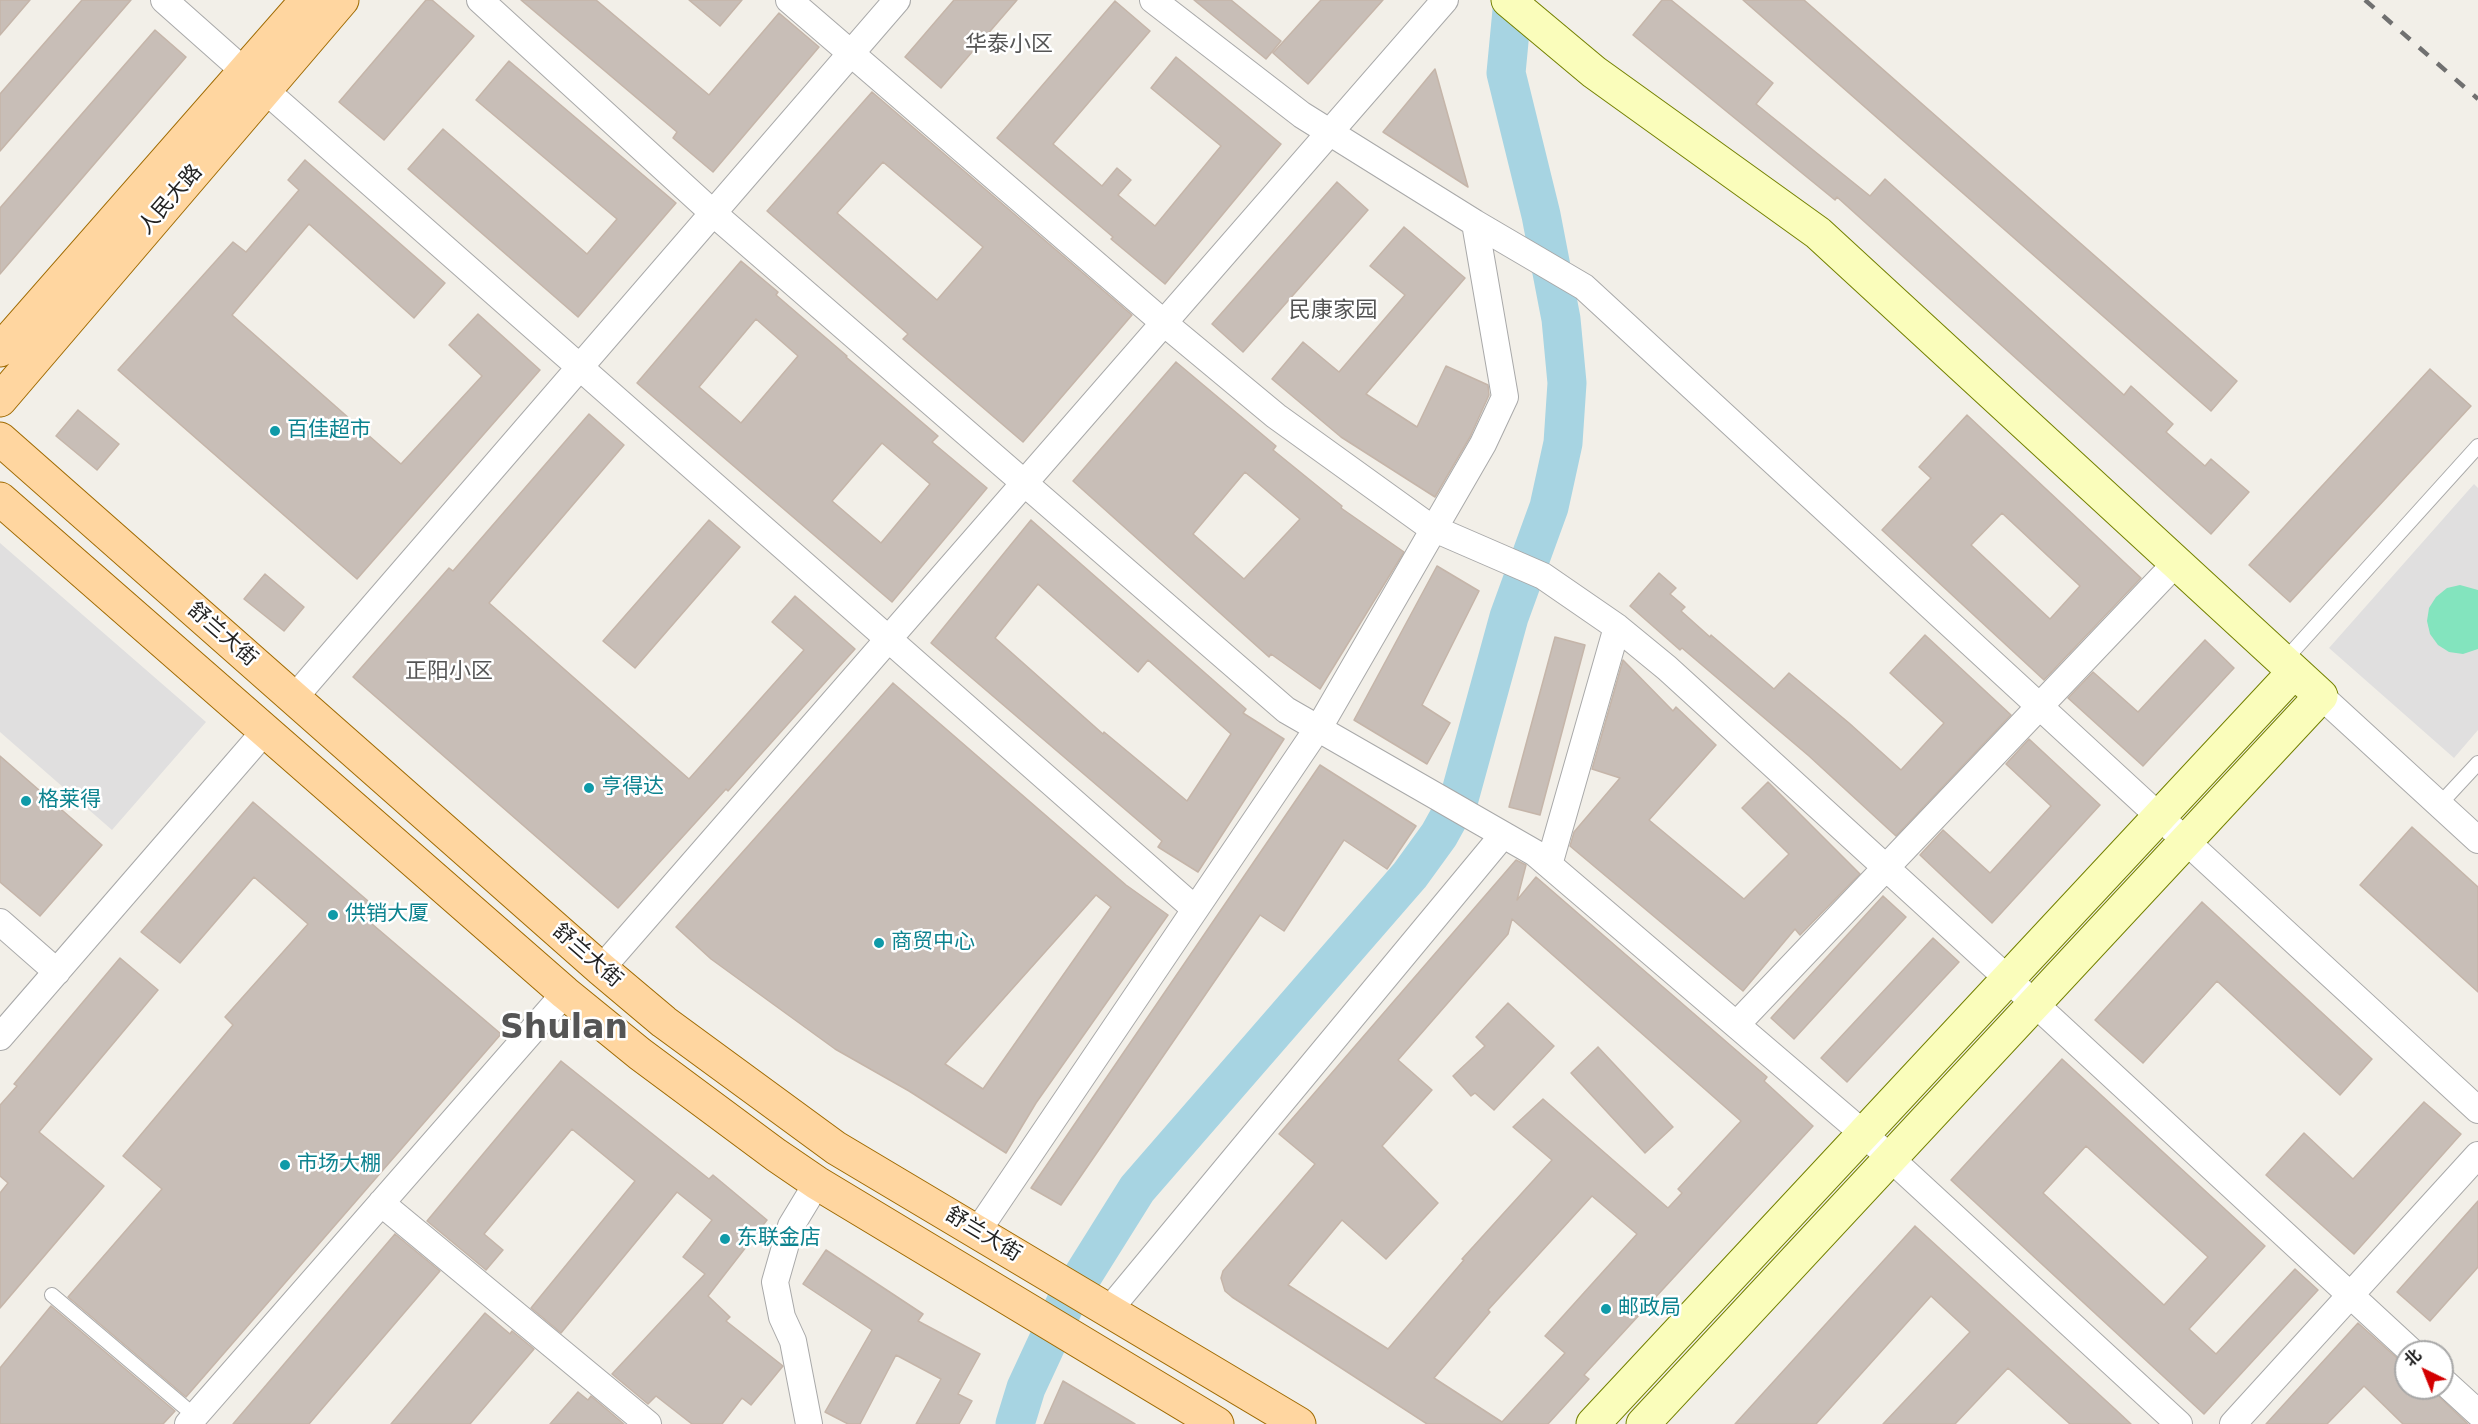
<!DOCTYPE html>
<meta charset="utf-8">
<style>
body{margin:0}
#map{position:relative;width:2478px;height:1424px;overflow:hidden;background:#f2efe8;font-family:"DejaVu Sans","Noto Sans SC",sans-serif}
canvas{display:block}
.north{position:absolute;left:2394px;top:1340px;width:60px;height:60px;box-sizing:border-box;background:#fff;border:2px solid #a7a7a7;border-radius:50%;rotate:317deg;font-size:16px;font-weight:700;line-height:24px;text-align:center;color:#222}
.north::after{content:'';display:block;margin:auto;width:21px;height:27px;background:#d30001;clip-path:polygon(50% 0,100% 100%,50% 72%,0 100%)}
</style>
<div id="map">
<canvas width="2478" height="1424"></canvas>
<div class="north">北</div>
</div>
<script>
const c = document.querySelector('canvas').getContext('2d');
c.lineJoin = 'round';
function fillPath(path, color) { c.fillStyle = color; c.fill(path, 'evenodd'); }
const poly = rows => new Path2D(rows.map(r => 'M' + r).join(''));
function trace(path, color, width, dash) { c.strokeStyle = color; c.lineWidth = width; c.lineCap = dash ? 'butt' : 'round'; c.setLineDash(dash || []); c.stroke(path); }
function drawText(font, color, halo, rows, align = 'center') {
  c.font = font + ' "DejaVu Sans","Noto Sans SC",sans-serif'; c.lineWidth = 5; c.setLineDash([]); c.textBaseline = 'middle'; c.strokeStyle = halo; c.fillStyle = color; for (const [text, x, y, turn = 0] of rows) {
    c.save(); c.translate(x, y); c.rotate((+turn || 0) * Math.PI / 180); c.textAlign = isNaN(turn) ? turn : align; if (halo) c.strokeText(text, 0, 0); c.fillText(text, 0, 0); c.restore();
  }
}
const residential = poly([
 [2474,484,2478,488,2478,730,2454,758,2329,648],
 [0,543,206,722,112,830,0,732]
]);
const pitch = poly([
 [2460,585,2478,590,2478,649,2463,654,2449,652,2438,645,2430,634,2427,621,2429,608,2436,597,2447,588]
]);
const river = poly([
 [1015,1424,1026,1388,1065,1304,1137,1189,1410,875,1439,835,1459,799,1509,617,1549,507,1563,443,1567,383,1561,319,1541,215,1506,73,1513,0]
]);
const building = poly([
 [0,0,30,0,0,35,0,0],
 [82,0,131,0,0,151,0,94,82,0],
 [426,0,432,0,474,36,384,140,339,102,426,0],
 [521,0,596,0,709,95,779,13,819,47,713,172,673,138,677,132,521,0],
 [689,0,742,0,720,26,689,0],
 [954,0,1017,0,941,88,905,57,954,0],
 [1194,0,1231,0,1281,41,1266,59,1194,0],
 [1321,0,1383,0,1308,84,1273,53,1321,0],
 [1662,0,1671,0,1773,83,1756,104,1870,196,1885,179,2124,395,2131,386,2173,424,2166,432,2205,466,2211,459,2249,492,2211,534,1837,197,1835,200,1633,35,1662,0],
 [1743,0,1804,0,2237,381,2211,411,1743,0],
 [1115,1,1150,31,1053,144,1102,186,1117,168,1131,180,1118,195,1155,226,1221,146,1151,88,1176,57,1281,144,1165,284,1111,239,1113,237,997,138,1115,1],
 [155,30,186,57,0,274,0,208,155,30],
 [509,61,676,203,578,317,408,169,443,129,587,254,617,219,476,100,509,61],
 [1435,69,1468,187,1383,132,1435,69],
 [872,92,1132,315,1023,442,903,339,908,334,767,211,872,92],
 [883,162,983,247,937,300,837,213,883,162],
 [305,160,445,283,414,318,309,224,232,315,401,464,482,376,449,345,478,314,540,370,357,579,118,370,233,242,246,252,299,190,288,180,305,160],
 [1337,182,1368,210,1243,352,1212,324,1337,182],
 [1404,227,1465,278,1366,394,1417,427,1446,366,1488,385,1489,395,1470,437,1435,497,1341,437,1272,379,1303,342,1339,372,1405,295,1370,266,1404,227],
 [741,261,778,292,776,295,847,356,846,357,938,436,932,442,987,488,892,602,637,383,741,261],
 [756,319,798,356,741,423,699,387,756,319],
 [882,443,930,484,881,543,832,501,882,443],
 [1176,362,1276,446,1273,450,1342,506,1341,508,1404,552,1320,689,1271,654,1269,657,1073,481,1176,362],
 [1245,472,1300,519,1244,579,1193,534,1245,472],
 [2430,369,2471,406,2290,602,2249,565,2430,369],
 [78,410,119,444,97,470,56,436,78,410],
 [589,414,624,445,489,603,689,779,804,650,772,622,795,596,855,649,728,791,726,789,618,908,353,677,449,568,453,571,589,414],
 [1967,415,2141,578,2044,680,1882,530,1931,478,1919,467,1967,415],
 [2002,513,2080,586,2050,619,1971,545,2002,513],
 [709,520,740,547,635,668,603,641,709,520],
 [1031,520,1246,709,1243,713,1284,739,1198,872,1158,847,1162,841,931,643,1031,520],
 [1038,584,1138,672,1148,660,1231,734,1187,801,1104,732,1103,734,995,638,1038,584],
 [1437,566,1479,591,1422,705,1450,723,1427,764,1354,720,1437,566],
 [1659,573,1676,588,1670,594,1685,607,1681,611,1710,637,1711,635,1774,689,1789,673,1849,723,1901,770,1944,723,1890,673,1925,635,2011,715,1896,836,1809,756,1682,648,1680,650,1630,606,1659,573],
 [265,574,304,607,284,631,244,599,265,574],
 [1555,637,1585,645,1540,815,1509,807,1555,637],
 [2205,640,2234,668,2143,766,2068,698,2093,672,2138,712,2205,640],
 [1623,660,1673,711,1676,707,1716,745,1649,820,1744,899,1789,854,1742,808,1768,782,1860,874,1800,935,1795,929,1743,991,1570,846,1574,832,1620,778,1592,769,1623,660],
 [893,683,1126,885,1168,915,1036,1103,1006,1153,909,1091,835,1049,711,959,676,927,893,683],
 [1096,895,1111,907,983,1089,945,1064,1096,895],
 [2029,739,2100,805,1992,923,1920,855,1943,830,1990,873,2051,806,2006,764,2029,739],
 [0,756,102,845,40,916,0,882,0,756],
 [1320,765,1416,826,1387,869,1344,840,1284,931,1260,915,1061,1205,1031,1188,1320,765],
 [253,802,375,907,365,918,501,1034,186,1397,68,1297,162,1189,123,1156,233,1025,225,1017,308,924,254,877,180,963,141,932,253,802],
 [2412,827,2478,887,2478,992,2360,885,2412,827],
 [1516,860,1526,865,1517,900,1536,877,1767,1077,1764,1081,1813,1126,1584,1375,1589,1379,1548,1424,1427,1424,1232,1297,1225,1291,1221,1278,1223,1271,1315,1164,1279,1134,1516,860],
 [1512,919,1741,1121,1678,1189,1682,1193,1668,1208,1543,1099,1513,1127,1552,1160,1462,1259,1464,1260,1388,1349,1288,1285,1342,1220,1386,1259,1438,1203,1382,1146,1432,1090,1398,1060,1508,934,1512,919],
 [1592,1196,1637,1234,1545,1336,1565,1353,1502,1422,1434,1378,1490,1312,1488,1310,1592,1196],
 [1883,896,1906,917,1794,1039,1771,1018,1883,896],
 [2202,902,2372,1059,2340,1095,2217,981,2143,1063,2095,1020,2202,902],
 [1933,938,1959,962,1847,1082,1821,1058,1933,938],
 [120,958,158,990,39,1132,104,1186,0,1308,0,1193,8,1183,0,1176,0,1105,17,1086,14,1084,120,958],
 [1508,1003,1554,1046,1494,1110,1475,1093,1471,1096,1453,1076,1485,1046,1476,1037,1508,1003],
 [1598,1047,1673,1127,1645,1153,1571,1073,1598,1047],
 [2062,1059,2265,1246,2189,1329,2216,1354,2295,1269,2318,1290,2204,1414,1951,1180,2062,1059],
 [2086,1146,2208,1257,2164,1305,2043,1193,2086,1146],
 [561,1061,709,1179,713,1175,767,1220,708,1296,730,1317,726,1321,783,1366,751,1405,742,1398,722,1424,692,1424,656,1396,648,1404,612,1374,705,1274,683,1257,712,1220,677,1192,561,1333,531,1308,635,1181,572,1129,484,1234,503,1250,486,1270,427,1221,561,1061],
 [2424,1102,2461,1134,2354,1254,2266,1175,2304,1133,2353,1179,2424,1102],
 [2478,1201,2478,1267,2430,1321,2397,1292,2478,1201],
 [1915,1226,2115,1409,2131,1424,2070,1424,2008,1368,1955,1424,1883,1424,1970,1332,1931,1296,1816,1424,1735,1424,1915,1226],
 [395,1234,440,1271,309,1424,233,1424,395,1234],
 [826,1250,923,1314,918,1321,980,1354,958,1394,972,1401,959,1424,916,1424,941,1379,896,1355,860,1424,848,1424,825,1412,872,1330,803,1284,826,1250],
 [51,1306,175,1411,163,1424,0,1424,0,1368,51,1306],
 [485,1313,510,1334,512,1331,534,1349,470,1424,391,1424,485,1313],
 [2358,1323,2406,1366,2406,1388,2430,1388,2468,1424,2403,1424,2364,1386,2327,1424,2266,1424,2358,1323],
 [1063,1381,1135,1424,1044,1424,1063,1381],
 [578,1392,588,1400,591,1396,624,1424,550,1424,578,1392]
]);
const lane = poly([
 [2283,662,2478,446],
 [2439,805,2478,763],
 [52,1295,195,1416]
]);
const street = poly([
 [164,0,244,71],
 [480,0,713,213,1286,710,1535,853,1864,1134,2179,1424],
 [789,0,1164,323,1276,416,1430,527,1543,576,1617,627,1667,668,2008,979,2412,1352],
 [1153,0,1302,115,1475,223,1584,287,2478,1110],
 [265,90,1195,909],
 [2321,696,2478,840],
 [294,698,897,0],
 [1549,865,1617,627],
 [0,922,57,972],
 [601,969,1445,0],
 [1737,1024,2176,563],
 [0,1037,265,731],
 [381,1203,648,1424],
 [977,1232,1324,719,1483,444,1505,397,1475,223],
 [1109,1310,1503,835],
 [2442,1380,2478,1413],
 [188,1424,565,993],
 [809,1424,793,1341,782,1317,775,1282,791,1226,817,1183],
 [2233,1424,2478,1155]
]);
const secondary = poly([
 [1508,0,1594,72,1818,233,2321,696,1643,1424],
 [1593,1424,2294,672]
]);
const primary = poly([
 [0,350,307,0],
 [0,400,342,0],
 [0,439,601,969,664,1022,836,1148,1299,1424],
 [0,499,565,993,640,1054,776,1155,817,1183,1217,1424]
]);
const rail = poly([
 [2365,0,2478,99]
]);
const markers = [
 [275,431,6,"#0f9aa8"],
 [589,788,6,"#0f9aa8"],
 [26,801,6,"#0f9aa8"],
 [333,915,6,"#0f9aa8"],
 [879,943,6,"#0f9aa8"],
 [285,1165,6,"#0f9aa8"],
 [725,1239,6,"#0f9aa8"],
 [1606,1309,6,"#0f9aa8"]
];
const streetNames = [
 ["人民大路",171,200,-49],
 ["舒兰大街",222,635,41],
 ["舒兰大街",587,956,41],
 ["舒兰大街",983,1235,31]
];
const cultureNames = [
 ["百佳超市",287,431],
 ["亨得达",601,788],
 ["格莱得",38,801],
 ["供销大厦",345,915],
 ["商贸中心",891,943],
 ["市场大棚",297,1165],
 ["东联金店",737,1239],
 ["邮政局",1618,1309]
];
const neighbourhoodNames = [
 ["华泰小区",1009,45],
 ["民康家园",1333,311],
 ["正阳小区",449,672]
];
const townNames = [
 ["Shulan",564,1029]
];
fillPath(residential, '#e0dfdf');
fillPath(pitch, '#83e4be');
trace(river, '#a7d4e2', 39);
fillPath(building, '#c8beb7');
trace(building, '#c5b5a9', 1.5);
trace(lane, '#a9a9a9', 16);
trace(street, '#a9a9a9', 28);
trace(secondary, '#748100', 35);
trace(primary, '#9f6a00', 35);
trace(lane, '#fff', 14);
trace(street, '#fff', 26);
trace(secondary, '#fafdbb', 33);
trace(primary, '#ffd6a0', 33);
trace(rail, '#707070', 4.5, [12, 12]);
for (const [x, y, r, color] of markers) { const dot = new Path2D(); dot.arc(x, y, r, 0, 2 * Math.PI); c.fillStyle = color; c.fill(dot); trace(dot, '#fff', 2); }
drawText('21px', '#222', '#fff', streetNames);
drawText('21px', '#0d838f', '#fff', cultureNames, 'left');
drawText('22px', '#555', '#fff', neighbourhoodNames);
drawText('bold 33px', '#555', '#fff', townNames);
</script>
